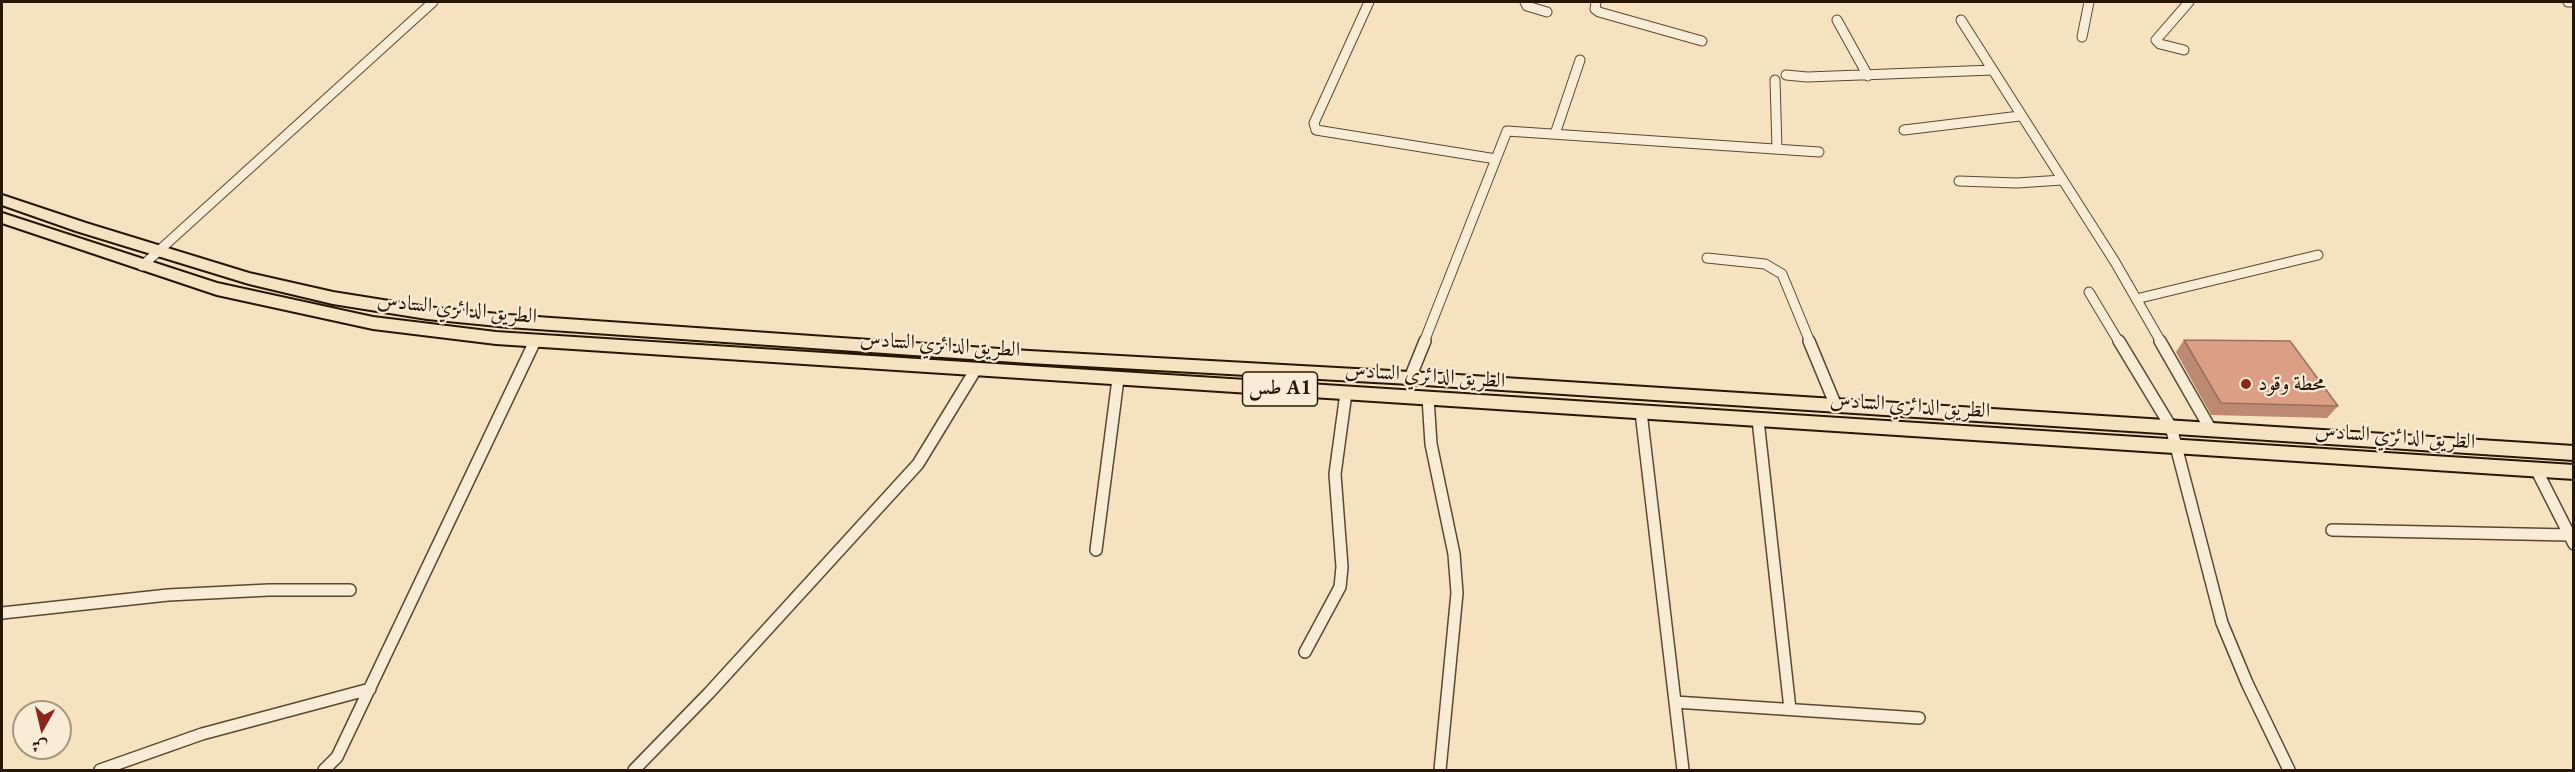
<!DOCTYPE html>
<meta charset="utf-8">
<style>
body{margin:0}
#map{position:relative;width:2575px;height:772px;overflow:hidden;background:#f6e2c0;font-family:"EB Garamond",Amiri,serif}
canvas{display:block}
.frame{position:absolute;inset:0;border:3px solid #271500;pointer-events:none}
.north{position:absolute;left:12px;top:700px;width:60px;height:60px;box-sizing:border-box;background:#f9ecd6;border:2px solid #a59680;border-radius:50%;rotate:188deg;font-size:16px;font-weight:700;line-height:24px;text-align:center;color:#271500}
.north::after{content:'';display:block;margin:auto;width:21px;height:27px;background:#8f2418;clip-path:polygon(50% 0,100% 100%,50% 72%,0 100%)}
</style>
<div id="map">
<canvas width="2575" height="772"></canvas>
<div class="frame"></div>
<div class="north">ش</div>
</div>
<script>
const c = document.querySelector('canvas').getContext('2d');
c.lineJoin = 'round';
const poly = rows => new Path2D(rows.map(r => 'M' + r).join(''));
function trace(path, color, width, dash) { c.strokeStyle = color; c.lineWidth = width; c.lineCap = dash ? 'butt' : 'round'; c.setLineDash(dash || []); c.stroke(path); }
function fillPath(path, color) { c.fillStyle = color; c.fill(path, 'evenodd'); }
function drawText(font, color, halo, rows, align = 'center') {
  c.font = font + ' "EB Garamond",Amiri,serif'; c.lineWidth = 4.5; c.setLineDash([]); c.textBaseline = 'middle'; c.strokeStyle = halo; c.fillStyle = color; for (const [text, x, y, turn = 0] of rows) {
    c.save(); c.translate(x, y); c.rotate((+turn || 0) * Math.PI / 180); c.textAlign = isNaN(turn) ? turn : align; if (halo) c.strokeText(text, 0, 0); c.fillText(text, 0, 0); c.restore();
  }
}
const minorFar1 = poly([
 [1369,2,1314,123,1316,130,1496,159],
 [1525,2,1527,6,1547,12],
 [1596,2,1595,9,1599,12,1702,41],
 [2568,2,2574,2],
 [1837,20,1868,76],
 [1961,20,2115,262,2161,342],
 [2082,37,2089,2],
 [2184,50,2160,44,2156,40,2189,2],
 [1786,75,1807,77,1993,70],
 [1775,80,1777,149],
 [1904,130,2020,116],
 [1555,134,1580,60],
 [1959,181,2017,183,2062,180],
 [1707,258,1765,264,1782,274,1810,342],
 [142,266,433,2],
 [2089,292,2119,342],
 [2136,299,2318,255],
 [1424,342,1507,131,1819,152]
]);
const minor = poly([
 [1809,341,1836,406],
 [2119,341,2171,427,2222,623,2247,683,2289,770],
 [2160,341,2211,430],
 [1410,378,1425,341],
 [1428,398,1431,444,1454,554,1457,593,1440,770],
 [1641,412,1683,770],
 [1758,420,1790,709],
 [2536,469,2574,544],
 [2332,530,2569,535],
 [1096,550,1118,379],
 [2,613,168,595,269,590,350,590],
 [1305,652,1340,587,1342,567,1335,474,1346,393],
 [1675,702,1919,718],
 [100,770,202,734,370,689],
 [324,770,337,757,535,341],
 [634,770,709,693,918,464,976,369]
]);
const trunk = poly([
 [2,195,86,223,249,273,333,292,427,307,508,315,1029,351,1410,372,2574,446,2574,460,1410,384,1029,363,508,327,427,319,333,304,249,284,76,231,2,205,2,195],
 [2,213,217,283,373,317,496,332,2574,465,2574,479,496,344,373,329,217,295,2,223,2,213]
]);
const wall = poly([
 [2184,340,2338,406,2327,418,2211,415,2176,352]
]);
const building = poly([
 [2184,340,2290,341,2338,406,2221,403,2184,340]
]);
const markers = [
 [2246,384,6,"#8f2418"]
];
const shields = [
 [1280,389,75]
];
const shieldNames = [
 ["طس A1",1280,389]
];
const streetNames = [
 ["الطريق الدائري السادس",457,309,6],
 ["الطريق الدائري السادس",940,345,4],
 ["الطريق الدائري السادس",1425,376,4],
 ["الطريق الدائري السادس",1910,406,4],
 ["الطريق الدائري السادس",2395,437,4]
];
const poiNames = [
 ["محطة وقود",2258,384]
];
trace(minorFar1, '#5b4830', 11);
trace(minor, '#5b4830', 14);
trace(trunk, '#271500', 4);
trace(minorFar1, '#f9ecd6', 9);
trace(minor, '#f9ecd6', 11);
fillPath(trunk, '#f6e2c0');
fillPath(wall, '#bd8973');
fillPath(building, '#dc9f86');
trace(building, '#9a6f5e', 1.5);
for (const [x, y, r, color] of markers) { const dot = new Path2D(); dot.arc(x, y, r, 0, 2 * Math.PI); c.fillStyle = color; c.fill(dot); trace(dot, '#f9ecd6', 2); }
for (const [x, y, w] of shields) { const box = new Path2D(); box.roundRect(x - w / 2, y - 17, w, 34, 4.5); c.fillStyle = '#f9ecd6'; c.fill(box); trace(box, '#271500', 1.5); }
drawText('bold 20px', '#271500', null, shieldNames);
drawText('21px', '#271500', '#f9ecd6', streetNames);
drawText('21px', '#271500', '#f9ecd6', poiNames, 'left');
</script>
